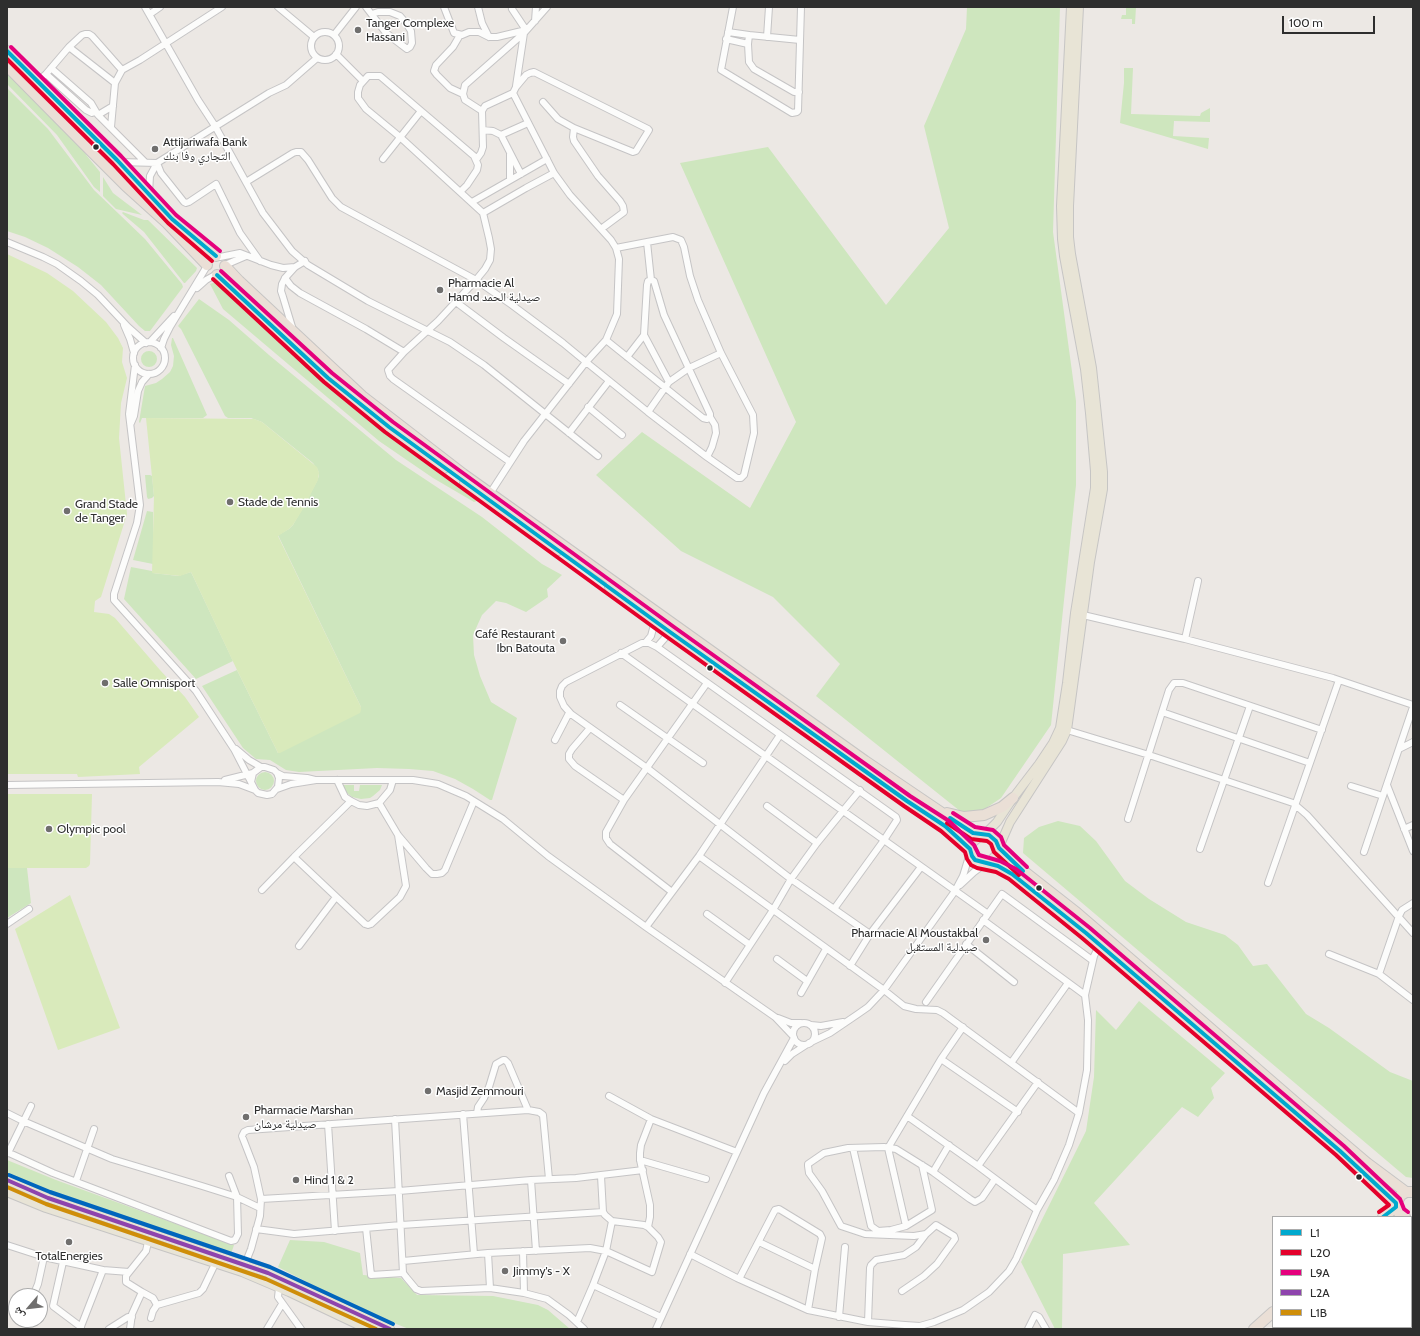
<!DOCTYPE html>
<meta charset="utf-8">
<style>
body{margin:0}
#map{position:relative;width:1420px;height:1336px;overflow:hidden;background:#ece8e4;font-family:Cabin,"Noto Naskh Arabic",sans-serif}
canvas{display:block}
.frame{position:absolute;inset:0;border:8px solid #2e2e2e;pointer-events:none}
.legend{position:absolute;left:1272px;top:1216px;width:140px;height:112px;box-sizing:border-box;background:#fff;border:1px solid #ababab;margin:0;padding:5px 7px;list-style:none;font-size:12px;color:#2e2e2e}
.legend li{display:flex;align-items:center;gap:8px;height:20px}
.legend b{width:20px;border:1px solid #ababab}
.north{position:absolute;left:8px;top:1288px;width:40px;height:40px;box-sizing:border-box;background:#fff;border:1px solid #ababab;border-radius:50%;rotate:242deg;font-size:11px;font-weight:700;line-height:16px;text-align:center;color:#2e2e2e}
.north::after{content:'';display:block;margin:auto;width:14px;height:18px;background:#706f6e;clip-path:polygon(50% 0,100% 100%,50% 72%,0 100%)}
.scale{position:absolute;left:1282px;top:16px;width:93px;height:18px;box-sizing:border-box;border:2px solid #2e2e2e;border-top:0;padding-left:5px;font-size:12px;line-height:14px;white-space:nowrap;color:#2e2e2e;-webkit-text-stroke:3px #fff;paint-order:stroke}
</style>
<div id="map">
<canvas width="1420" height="1336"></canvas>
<div class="frame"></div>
<ul class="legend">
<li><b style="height:5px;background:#00a9ce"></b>L1</li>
<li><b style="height:5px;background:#e4002b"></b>L20</li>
<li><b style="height:5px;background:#e5007d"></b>L9A</li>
<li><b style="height:5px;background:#8e44ad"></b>L2A</li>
<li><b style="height:5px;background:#cf8e09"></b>L1B</li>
</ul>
<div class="north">ش</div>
<div class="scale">100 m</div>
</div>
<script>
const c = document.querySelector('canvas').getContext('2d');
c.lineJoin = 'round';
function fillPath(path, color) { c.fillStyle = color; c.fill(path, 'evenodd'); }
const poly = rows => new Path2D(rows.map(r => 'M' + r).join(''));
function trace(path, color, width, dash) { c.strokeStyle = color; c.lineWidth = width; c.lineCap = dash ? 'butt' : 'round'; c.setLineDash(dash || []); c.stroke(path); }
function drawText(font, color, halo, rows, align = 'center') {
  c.font = font + ' Cabin,"Noto Naskh Arabic",sans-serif'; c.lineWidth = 3; c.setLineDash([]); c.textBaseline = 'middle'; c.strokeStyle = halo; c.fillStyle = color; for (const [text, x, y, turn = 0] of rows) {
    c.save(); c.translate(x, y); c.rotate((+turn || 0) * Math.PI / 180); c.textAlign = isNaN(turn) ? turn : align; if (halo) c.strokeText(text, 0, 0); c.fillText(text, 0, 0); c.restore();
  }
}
const green = poly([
 [967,7,1060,7,1053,232,1076,401,1076,485,1051,725,1001,798,970,819,816,696,840,664,773,597,681,551,596,475,642,432,750,508,796,422,680,163,768,147,886,305,949,228,924,126,966,29],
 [1126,7,1136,7,1135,24,1132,24,1132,19,1121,19,1122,15,1126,15],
 [1124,68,1133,68,1131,114,1200,116,1201,113,1210,108,1210,122,1174,121,1173,136,1209,138,1208,149,1120,123,1124,83],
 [7,72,60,127,64,132,66,131,75,143,78,142,87,156,100,172,100,192,94,187,57,135,7,84],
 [7,88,48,129,94,190,145,239,182,284,183,287,150,331,145,331,139,326,101,285,78,267,48,248,25,237,7,231],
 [103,177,113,193,142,215,116,209,103,196],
 [123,212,144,220,148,220,197,268,196,271,185,283,184,283,144,232,124,215,122,213],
 [213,283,216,283,324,383,390,437,480,500,474,502,433,478,379,441,223,309,210,284],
 [199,299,229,320,269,355,396,460,482,517,542,564,562,575,547,589,548,597,526,612,506,603,496,601,482,615,473,635,474,655,480,676,491,702,517,718,492,800,490,800,473,789,455,779,433,771,409,769,377,768,299,772,286,770,270,760,256,759,243,748,202,686,237,670,278,753,361,707,278,535,289,529,293,525,316,483,319,476,318,470,313,463,262,422,251,418,228,418,225,416,181,329,178,326],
 [172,338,173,338,207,415,203,418,142,418,140,423,139,422,145,386,156,383,162,379,170,372,173,366,174,356,171,345],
 '141 359a8 8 0 1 1 16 0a8 8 0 1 1-16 0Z',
 [145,475,150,475,152,476,154,496,152,498,148,499,147,497],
 [147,511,153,512,153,564,133,560],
 [131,567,152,571,153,573,178,576,191,572,233,661,196,679,124,599],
 '256 781a9 9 0 1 1 18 0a9 9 0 1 1-18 0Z',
 [341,785,354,785,354,791,359,791,360,785,382,785,380,790,373,796,370,798,361,799,352,797,346,792],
 [1058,821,1080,826,1096,841,1125,881,1149,899,1186,922,1225,935,1238,945,1253,966,1267,964,1306,1014,1329,1028,1390,1072,1413,1081,1413,1178,1406,1177,1023,853,1024,838,1039,827],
 [7,868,27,868,31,903,7,918],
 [1139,1001,1225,1073,1211,1088,1214,1098,1198,1117,1182,1107,1094,1203,1130,1245,1063,1254,1062,1329,1055,1329,1021,1262,1086,1131,1094,1077,1096,1010,1116,1030],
 [7,1160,56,1180,234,1245,231,1254,182,1236,54,1195,8,1177],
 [1413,1232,1413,1329,1280,1329,1282,1327,1411,1327,1411,1233],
 [290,1240,324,1242,360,1253,363,1275,401,1278,417,1295,493,1296,538,1305,548,1310,570,1329,409,1329,363,1311,278,1267]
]);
const pitch = poly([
 [7,254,47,273,73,291,106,322,118,338,123,348,122,362,127,378,121,403,119,438,127,514,101,597,95,601,94,612,109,614,115,618,160,670,185,697,199,717,139,767,140,774,78,777,77,774,7,774],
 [146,418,254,419,262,422,317,467,319,473,318,480,303,509,293,525,289,529,278,536,361,707,361,710,360,713,280,753,278,753,237,670,191,572,180,576,152,573,154,496],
 [7,794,92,794,90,864,89,866,86,868,7,868],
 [70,895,120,1028,58,1050,15,929]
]);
const minor = poly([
 [145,7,198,100,215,126,263,213,292,251,308,265,368,301,450,342,484,365,598,456],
 [278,7,314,37],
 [366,7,386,33,407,49,410,47,412,43,411,31,406,23,400,16,390,12,378,12,372,14],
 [444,7,454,33,462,35,469,32,479,32,489,37,497,37,526,30,512,9],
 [478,7,482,23,489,37],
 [733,7,721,70,792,113,797,112,798,111,801,7],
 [150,14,160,7],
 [535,21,536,7],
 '311 46a14 14 0 1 1 28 0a14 14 0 1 1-28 0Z',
 [728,32,749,35],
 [334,35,356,7],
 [460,35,453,47,436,65,434,71,437,75,450,88,463,94],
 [767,37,769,7],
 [726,39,748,44],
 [69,47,115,83],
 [336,54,363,81],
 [51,68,91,103,98,115,145,162],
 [46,74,86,110,92,113,95,112],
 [37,82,46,74,69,47,82,35,85,34,89,34,92,36,122,70],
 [516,86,524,33,547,7],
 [799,92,794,92,754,69,749,62,748,44,749,35,800,40],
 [543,102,558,119,574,128],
 [482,111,465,100,463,94,465,85,524,33],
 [98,115,113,106],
 [111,127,115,83,122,70,140,60,222,7],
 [483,130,493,131,501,135,521,174],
 [501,135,528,123],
 [383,159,421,111],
 [476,160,481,153,483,147,482,111,485,106,513,93],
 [119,162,157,163],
 [157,163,161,173,184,202,186,203,189,202,216,184,240,233,260,261],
 [510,180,510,154],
 [246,182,293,153,296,152,301,152,308,160,332,198,341,207,476,280,485,269,490,260,491,249,489,238,483,213,526,188,554,173],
 [461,191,467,185,477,170,478,165,474,156,380,76,368,76,360,85,358,92,358,98,366,109,400,137,483,213],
 [149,194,150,176,157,163,269,93,286,85,317,58],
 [472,202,547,159],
 [601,229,624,212,623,206,620,201,598,176,574,141,573,137,574,128,633,152,636,151,649,130,648,129,534,72,530,73,526,75,516,87,513,93,554,173,570,195,611,240,616,248,619,259,617,314,606,340,586,362,648,412,707,457,737,478,741,478,744,475,754,433,753,415,721,353,698,300,690,276,684,247,681,240,673,237,616,248],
 [7,242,43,257,57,264,81,281,98,295,128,327,146,343],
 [220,257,240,253,271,265,283,268,295,267],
 [225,265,246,256],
 [285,278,291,286,300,293,366,329,404,352],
 [197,288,206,280,215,275],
 [456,302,504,338,569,384],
 [124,325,130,339,134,353],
 [293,330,283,297,281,291,282,284,285,278,295,267,305,261],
 [644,335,669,382],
 [606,340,703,418,707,419,710,417,710,414,664,315,654,281,651,280,647,242],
 [150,342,174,316],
 '133 358a16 16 0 1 1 32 0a16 16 0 1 1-32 0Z',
 [161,348,164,339,170,327,207,266],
 [627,357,644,335,647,285,648,281,651,280],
 [135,365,129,414,140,505,137,523,114,594,114,600,196,691,234,749,251,782],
 [588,407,622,435],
 [648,412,669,382,689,368,721,353],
 [131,423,134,416,138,391,142,382,149,374],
 [569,433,609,381],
 [707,457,712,447,716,433,715,425,710,417],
 [489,495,524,441,586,362,563,343,512,305,476,280,438,321,404,352,388,370,390,376,393,379,510,462],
 [1083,615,1185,639,1333,678,1413,705],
 [671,631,657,647,649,643,642,643,566,682,562,686,560,691,560,697,564,706,571,714,647,768,791,879,870,934,850,966],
 [1185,639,1198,581],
 [646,642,651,636,655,621],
 [657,647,896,817,897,820,884,840,834,909],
 [621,653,988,914],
 [620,705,703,763],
 [1162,712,1310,763],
 [590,728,572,749,569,754,569,759,575,766,624,800,707,683],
 [1067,730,1149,755,1293,803,1307,815,1413,933],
 [555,740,569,713],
 [236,749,249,760,261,767],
 [1399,749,1413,742],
 [277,773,283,776,307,778,315,780],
 [225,780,253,773,261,767,265,767,274,770,277,773,279,778,278,787,272,794,267,795,258,793,255,790,251,782,253,773],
 [337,780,345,797,351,801,359,805,367,806,379,803,390,790,393,780],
 [7,785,218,782,239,784,255,790],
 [1387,785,1413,851],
 [1351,786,1383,796],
 [277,789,291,784,316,780,413,780,438,784,466,796,503,819,548,856,646,927,775,1017,793,1036],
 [624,800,606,832,606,838,610,844,672,892],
 [379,803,398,835,426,868,432,874,437,874,442,873,445,870,474,801],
 [767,806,817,843],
 [1128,819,1169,690,1174,683,1183,683,1322,730],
 [1404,829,1413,825],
 [1200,849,1250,706],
 [1364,852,1413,707],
 [699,856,884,990,904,1006,916,1009,937,1010,943,1013,1079,1113],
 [294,857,365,924,368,925,371,924,400,897,406,886,398,835],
 [1268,883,1339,680],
 [960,885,974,872,986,863],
 [262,890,294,857,351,801],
 [707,914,750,945],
 [983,920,1085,995],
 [7,924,29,909],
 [646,927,699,856,780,735],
 [870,934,921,867],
 [966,944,1014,982],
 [299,946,336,897],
 [1329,954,1379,974,1413,1000],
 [777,959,807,981],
 [1379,974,1399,916,1402,910,1413,903],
 [725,983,773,910,791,879,817,843,860,790],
 [801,993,826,949],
 [926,1002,1002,894,1092,960],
 [778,1018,791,1023,801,1023],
 '793 1034a11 11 0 1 1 22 0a11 11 0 1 1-22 0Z',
 [811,1025,821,1026,843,1022],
 [809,1043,830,1033,858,1014,868,1007,884,990,955,891,963,876,970,853],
 [941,1059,1018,1112],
 [785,1061,792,1054,806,1045],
 [1011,1063,1068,983],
 [609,1096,651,1119,737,1152],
 [7,1113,23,1121,112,1159,202,1186,237,1197,260,1208],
 [477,1113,478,1107,484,1098,489,1087,496,1064,503,1060,505,1060,508,1063,528,1110],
 [463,1114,474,1254],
 [907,1116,978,1166,1037,1210],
 [395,1119,403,1273,406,1277,416,1289,421,1291,490,1288,524,1293,547,1299,569,1315,584,1329],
 [328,1124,335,1231],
 [853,1148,871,1226,878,1231,891,1230,906,1226,932,1210,922,1165],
 [7,1152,53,1173,231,1241,235,1240,238,1234,237,1197,229,1176],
 [8,1153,31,1106],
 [640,1160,706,1179],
 [978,1166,1038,1082],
 [933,1172,949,1145],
 [601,1176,603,1212,605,1215,612,1221,644,1225,648,1227,650,1217,650,1205,640,1160,640,1153,641,1145,651,1119],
 [531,1180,536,1251],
 [76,1181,94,1129],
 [261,1199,399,1191,531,1180,576,1178,643,1170],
 [906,1226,888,1148,941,1059,963,1027],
 [366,1228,371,1275,403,1273],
 [256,1229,294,1234,401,1225,603,1212],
 [759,1242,815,1269],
 [7,1245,44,1257,103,1270],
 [523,1251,524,1293],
 [488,1253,490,1288],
 [690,1254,737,1278,808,1310,868,1322,905,1325,920,1326,934,1322,963,1310,989,1292,1009,1271,1016,1259,1037,1210,1054,1180,1069,1145,1079,1113,1087,1070,1088,1020,1085,995,1094,956,1101,942],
 [403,1261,488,1253,590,1248,606,1251,652,1272,661,1242,658,1237,648,1227],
 [63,1262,53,1306,81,1327],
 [245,1264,251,1249,260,1216,261,1199,254,1167,242,1136,244,1132,248,1130,528,1110,539,1112,543,1115,549,1179],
 [739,1279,775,1210,779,1209,820,1234,822,1238,815,1269,808,1310],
 [593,1285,661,1317],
 [279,1288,278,1297,301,1329],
 [902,1291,924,1276,937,1264,955,1239,954,1236,936,1225,926,1234,914,1236,865,1234,841,1226,822,1191,809,1173,808,1166,808,1164,824,1153,848,1148,884,1147,896,1149,933,1172,970,1199,975,1202,982,1198,995,1179],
 [142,1292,153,1298,157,1305],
 [33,1296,38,1284,44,1257],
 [839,1317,845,1247],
 [151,1318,153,1311,157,1305,199,1293,203,1289,215,1264],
 [577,1322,593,1285,606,1251,612,1221],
 [868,1322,870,1268,871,1265,876,1260,904,1255,916,1247,926,1234],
 [80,1329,103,1270,129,1272],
 [109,1329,128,1317,132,1317],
 [130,1329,132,1314,142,1292,126,1282,126,1276,146,1251,148,1242],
 [267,1329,282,1304],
 [656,1329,764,1093,794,1038],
 [1028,1329,1035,1315,1039,1317,1046,1329]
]);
const major = poly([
 [984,835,997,822,1013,798,1039,764,1053,743,1060,728,1067,683,1075,613,1095,488,1095,471,1090,413,1085,369,1064,256,1062,239,1061,206,1071,7],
 [999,847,1010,822,1062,741,1067,730,1090,562,1103,489,1103,472,1092,368,1071,254,1069,237,1069,206,1079,7],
 [7,1180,48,1198,268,1273,390,1329],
 [7,1192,46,1208,242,1272,289,1292,367,1329]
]);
const highway = poly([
 [7,51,117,160,172,219,216,256],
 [7,66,83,143,126,186,167,223,207,265],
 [225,266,239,281,362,396,463,474,865,761,970,832,982,835],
 [217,275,328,378,389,427,444,468],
 [465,483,558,550],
 [610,587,670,632,907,801,945,826,970,849],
 [947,813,964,817,984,815,1002,807,1013,798],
 [999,848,1017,866,1077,913,1142,969,1301,1107,1367,1163,1406,1192],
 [988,863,992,861,998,854,998,845,993,838,989,835,979,836,972,842,970,847,972,856,975,860,979,862,998,866,1012,874,1086,933,1340,1151,1396,1203],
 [1383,1217,1396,1207],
 [1405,1217,1399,1213,1396,1207,1396,1203,1401,1195,1406,1192,1413,1192],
 [1254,1329,1273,1312]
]);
const bus1 = poly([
 [7,51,117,160,172,219,216,256],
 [217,275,328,378,389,427,670,632,907,801,945,826,970,849,972,856,975,860,998,866,1012,874,1086,933,1340,1151,1396,1203,1396,1207,1383,1217],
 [950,818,973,833,989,835,996,841,999,848,1023,871]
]);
const bus2 = poly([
 [7,59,113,164,168,223,212,261],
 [213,279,324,382,385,432,667,637,904,806,941,831,965,852,967,859,971,865,977,868,996,872,1009,879,1082,938,1336,1155,1389,1205,1379,1212],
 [947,823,971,839,987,841,991,844,994,852,1019,875]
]);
const bus3 = poly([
 [11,47,121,156,176,215,220,251],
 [221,271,332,373,393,422,674,627,910,796,949,821,974,845,979,855,1000,861,1016,869,1090,928,1344,1146,1400,1199,1404,1209,1408,1212],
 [953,813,975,827,993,830,1001,837,1004,845,1027,867]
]);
const bus4 = poly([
 [7,1180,48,1198,268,1273,390,1329]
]);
const bus5 = poly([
 [7,1187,46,1204,266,1279,376,1329]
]);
const bus6 = poly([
 [9,1175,50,1192,270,1267,393,1324]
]);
const markers = [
 [358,30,4,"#706f6e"],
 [96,147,3.5,"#2e2e2e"],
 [155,149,4,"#706f6e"],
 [440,290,4,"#706f6e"],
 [230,502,4,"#706f6e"],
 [67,511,4,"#706f6e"],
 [563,641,4,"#706f6e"],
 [710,668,3.5,"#2e2e2e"],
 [105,683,4,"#706f6e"],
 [49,829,4,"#706f6e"],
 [1039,888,3.5,"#2e2e2e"],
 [986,940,4,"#706f6e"],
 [428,1091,4,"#706f6e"],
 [246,1117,4,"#706f6e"],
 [1359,1177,3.5,"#2e2e2e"],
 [296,1180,4,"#706f6e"],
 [69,1242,4,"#706f6e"],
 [505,1271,4,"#706f6e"]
];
const poiNames = [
 ["Tanger Complexe",366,23],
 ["Hassani",366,37],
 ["Attijariwafa Bank",163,142],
 ["التجاري وفا بنك",163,156],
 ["Pharmacie Al",448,283],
 ["Hamd صيدلية الحمد",448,297],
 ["Stade de Tennis",238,502],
 ["Grand Stade",75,504],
 ["de Tanger",75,518],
 ["Café Restaurant",555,634,"right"],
 ["Ibn Batouta",555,648,"right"],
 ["Salle Omnisport",113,683],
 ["Olympic pool",57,829],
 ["Pharmacie Al Moustakbal",978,933,"right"],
 ["صيدلية المستقبل",978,947,"right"],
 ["Masjid Zemmouri",436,1091],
 ["Pharmacie Marshan",254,1110],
 ["صيدلية مرشان",254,1124],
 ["Hind 1 & 2",304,1180],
 ["TotalEnergies",69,1256,"center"],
 ["Jimmy's - X",513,1271]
];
fillPath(green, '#cee6be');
fillPath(pitch, '#d9eabb');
trace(minor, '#c5c4c5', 8);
trace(major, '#c6c5c4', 10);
trace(highway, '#c6c5c4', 12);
trace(minor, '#fcfcfb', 6);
trace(major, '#e8e4d6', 8);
trace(highway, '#eadfd6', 10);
trace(bus1, '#00a9ce', 4);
trace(bus2, '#e4002b', 4);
trace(bus3, '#e5007d', 4);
trace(bus4, '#8e44ad', 4);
trace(bus5, '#cf8e09', 4);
trace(bus6, '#0065bd', 4);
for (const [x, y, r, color] of markers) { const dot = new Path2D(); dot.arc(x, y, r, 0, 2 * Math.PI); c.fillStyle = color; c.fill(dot); trace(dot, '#fff', 1.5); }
drawText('12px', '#2e2e2e', '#fff', poiNames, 'left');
</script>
